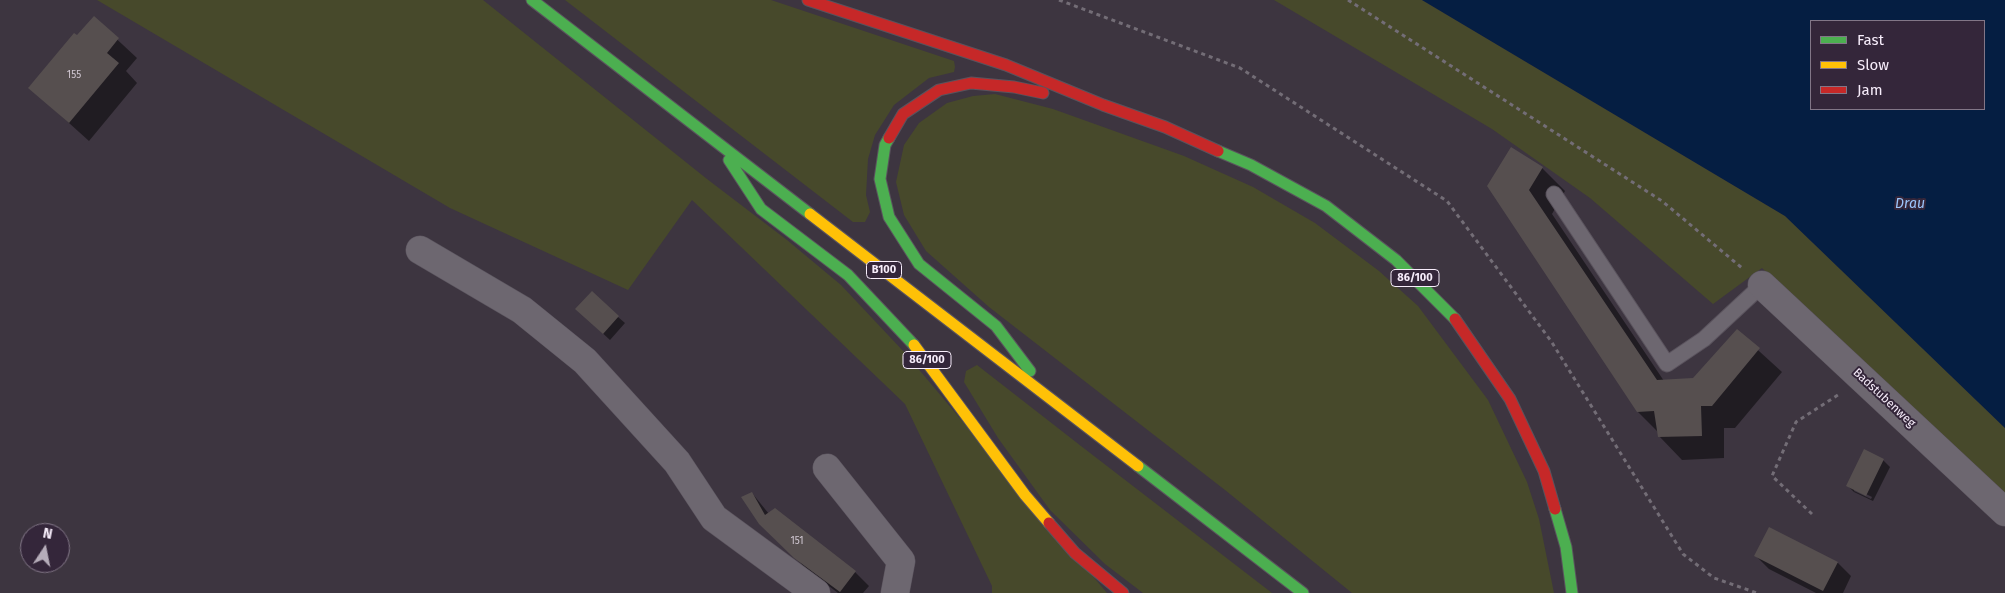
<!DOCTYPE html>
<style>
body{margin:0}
#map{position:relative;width:2005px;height:593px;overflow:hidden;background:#3d3540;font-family:"Fira Sans",sans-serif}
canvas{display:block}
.legend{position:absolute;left:1810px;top:20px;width:175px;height:90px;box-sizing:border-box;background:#34263a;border:1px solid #827687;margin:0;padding:6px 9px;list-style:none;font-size:15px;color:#f7edfb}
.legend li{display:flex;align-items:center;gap:10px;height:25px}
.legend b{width:25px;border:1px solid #827687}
.north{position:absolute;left:20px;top:523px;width:50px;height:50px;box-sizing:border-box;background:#34263a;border:1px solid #827687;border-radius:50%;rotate:11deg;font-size:14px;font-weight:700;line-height:20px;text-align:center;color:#f7edfb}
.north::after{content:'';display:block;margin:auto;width:18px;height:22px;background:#b6adba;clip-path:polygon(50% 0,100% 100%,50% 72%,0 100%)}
</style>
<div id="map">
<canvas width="2005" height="593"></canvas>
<ul class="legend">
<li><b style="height:6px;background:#4caf50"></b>Fast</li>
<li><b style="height:6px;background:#ffc107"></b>Slow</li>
<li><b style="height:6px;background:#c62828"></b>Jam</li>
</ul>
<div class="north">N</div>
</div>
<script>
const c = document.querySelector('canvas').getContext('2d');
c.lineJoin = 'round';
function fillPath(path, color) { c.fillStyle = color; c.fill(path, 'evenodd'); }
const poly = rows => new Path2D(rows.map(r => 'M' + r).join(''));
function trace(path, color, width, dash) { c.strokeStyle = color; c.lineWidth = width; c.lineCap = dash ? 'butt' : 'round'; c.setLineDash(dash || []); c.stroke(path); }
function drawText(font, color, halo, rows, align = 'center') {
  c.font = font + ' "Fira Sans",sans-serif'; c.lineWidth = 4; c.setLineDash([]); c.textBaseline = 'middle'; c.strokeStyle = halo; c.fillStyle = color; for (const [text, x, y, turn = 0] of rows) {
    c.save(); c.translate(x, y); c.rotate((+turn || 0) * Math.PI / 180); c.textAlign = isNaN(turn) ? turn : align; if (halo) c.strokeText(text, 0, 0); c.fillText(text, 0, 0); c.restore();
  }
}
const green = poly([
 [97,0,483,0,707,179,787,240,841,285,905,353,1107,593,992,593,992,586,905,404,692,200,628,290,450,208],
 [565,0,771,0,954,61,955,67,954,72,929,78,894,105,875,135,868,159,866,195,870,212,865,222,853,222],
 [1274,0,1422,0,1785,216,2005,428,2005,499,1762,268,1713,304,1590,198,1492,129],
 [995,94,1053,109,1184,156,1253,187,1315,223,1379,271,1418,306,1488,400,1527,482,1539,519,1554,593,1352,593,1225,490,989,307,926,251,904,215,896,182,904,145,919,123,947,103,973,96],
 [977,365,1081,446,1272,593,1143,593,1105,564,1050,510,998,438,964,382,966,371]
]);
const water = poly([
 [1422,0,2005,0,2005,428,1785,216],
 [1811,21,1984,21,1984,109,1811,109]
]);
const shadow = poly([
 [94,18,137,58,126,71,137,83,89,141,29,87],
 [1542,168,1565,191,1552,214,1664,381,1693,379,1737,331,1782,372,1735,428,1724,428,1724,458,1682,460,1659,436,1658,432,1638,412,1489,186],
 [583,315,618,317,625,323,610,340],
 [1883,460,1890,467,1873,501,1854,492,1847,485],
 [1854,488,1872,497,1871,499,1854,491],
 [752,493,769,514,775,510,855,572,869,586,863,593,838,593,809,571,774,538],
 [1770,529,1838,563,1851,576,1843,593,1816,593,1769,569,1756,556]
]);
const building = poly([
 [94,16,119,38,107,53,119,63,69,123,28,88,74,33,77,35],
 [1511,147,1543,167,1529,190,1657,380,1693,378,1737,329,1760,348,1712,406,1701,406,1702,436,1658,437,1654,411,1637,412,1487,186],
 [592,291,619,316,603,334,575,309],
 [1864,449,1884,459,1866,496,1846,486],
 [752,492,765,515,775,508,856,571,840,592,794,558,759,524,741,497],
 [1769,527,1838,562,1823,591,1754,556]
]);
const path = poly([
 [1059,0,1240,68,1447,201,1551,341,1683,554,1714,578,1757,593],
 [1348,0,1662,201,1742,268],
 [1812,514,1772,476,1796,422,1838,395]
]);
const lane = poly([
 [1554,194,1667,364,1704,339,1762,285]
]);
const street = poly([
 [420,250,522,310,585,361,677,462,714,518,816,593],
 [1762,285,2005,512],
 [827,468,901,561,895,593]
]);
const fast = poly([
 [532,0,810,214],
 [889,138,885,145,880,179,889,217,919,264,996,326,1030,371],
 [1218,151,1251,165,1326,206,1396,260,1455,319],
 [729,160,761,209,848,275,914,345],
 [1138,466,1303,593],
 [1555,509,1566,547,1572,593]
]);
const slow = poly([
 [810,214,1138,466],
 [914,345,1025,495,1049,523]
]);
const jam = poly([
 [808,0,1006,65,1103,105,1165,127,1218,151],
 [889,138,903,114,939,90,971,83,1014,87,1043,93],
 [1455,319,1510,399,1544,471,1555,509],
 [1049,523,1075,553,1123,593]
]);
const numberNames = [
 ["155",74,75],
 ["151",797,541]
];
const shields = [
 [884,270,35],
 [1415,278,48],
 [927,360,48]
];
const shieldNames = [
 ["B100",884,270],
 ["86/100",1415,278],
 ["86/100",927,360]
];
const streetNames = [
 ["Badstubenweg",1884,398,43]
];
const waterNames = [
 ["Drau",1910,204]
];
fillPath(green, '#47492b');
fillPath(water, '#051e42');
fillPath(shadow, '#0007');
fillPath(building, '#564f4f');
trace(lane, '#5a535d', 17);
trace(street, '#5a535d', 29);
trace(fast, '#5a535d', 13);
trace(slow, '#5a535d', 13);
trace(jam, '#5a535d', 13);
trace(path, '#736d76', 3, [4, 4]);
trace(lane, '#6d6770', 15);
trace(street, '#6d6770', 28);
trace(fast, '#4caf50', 11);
trace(slow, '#ffc107', 11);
trace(jam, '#c62828', 11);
drawText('10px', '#cfc6d0', null, numberNames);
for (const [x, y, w] of shields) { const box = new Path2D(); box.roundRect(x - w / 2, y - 8.5, w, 17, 4); c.fillStyle = '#34263a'; c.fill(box); trace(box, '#f7edfb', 1); }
drawText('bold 11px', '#f7edfb', null, shieldNames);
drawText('12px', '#f7edfb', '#34263a', streetNames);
drawText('italic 14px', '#9cc5fb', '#34263a', waterNames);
</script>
